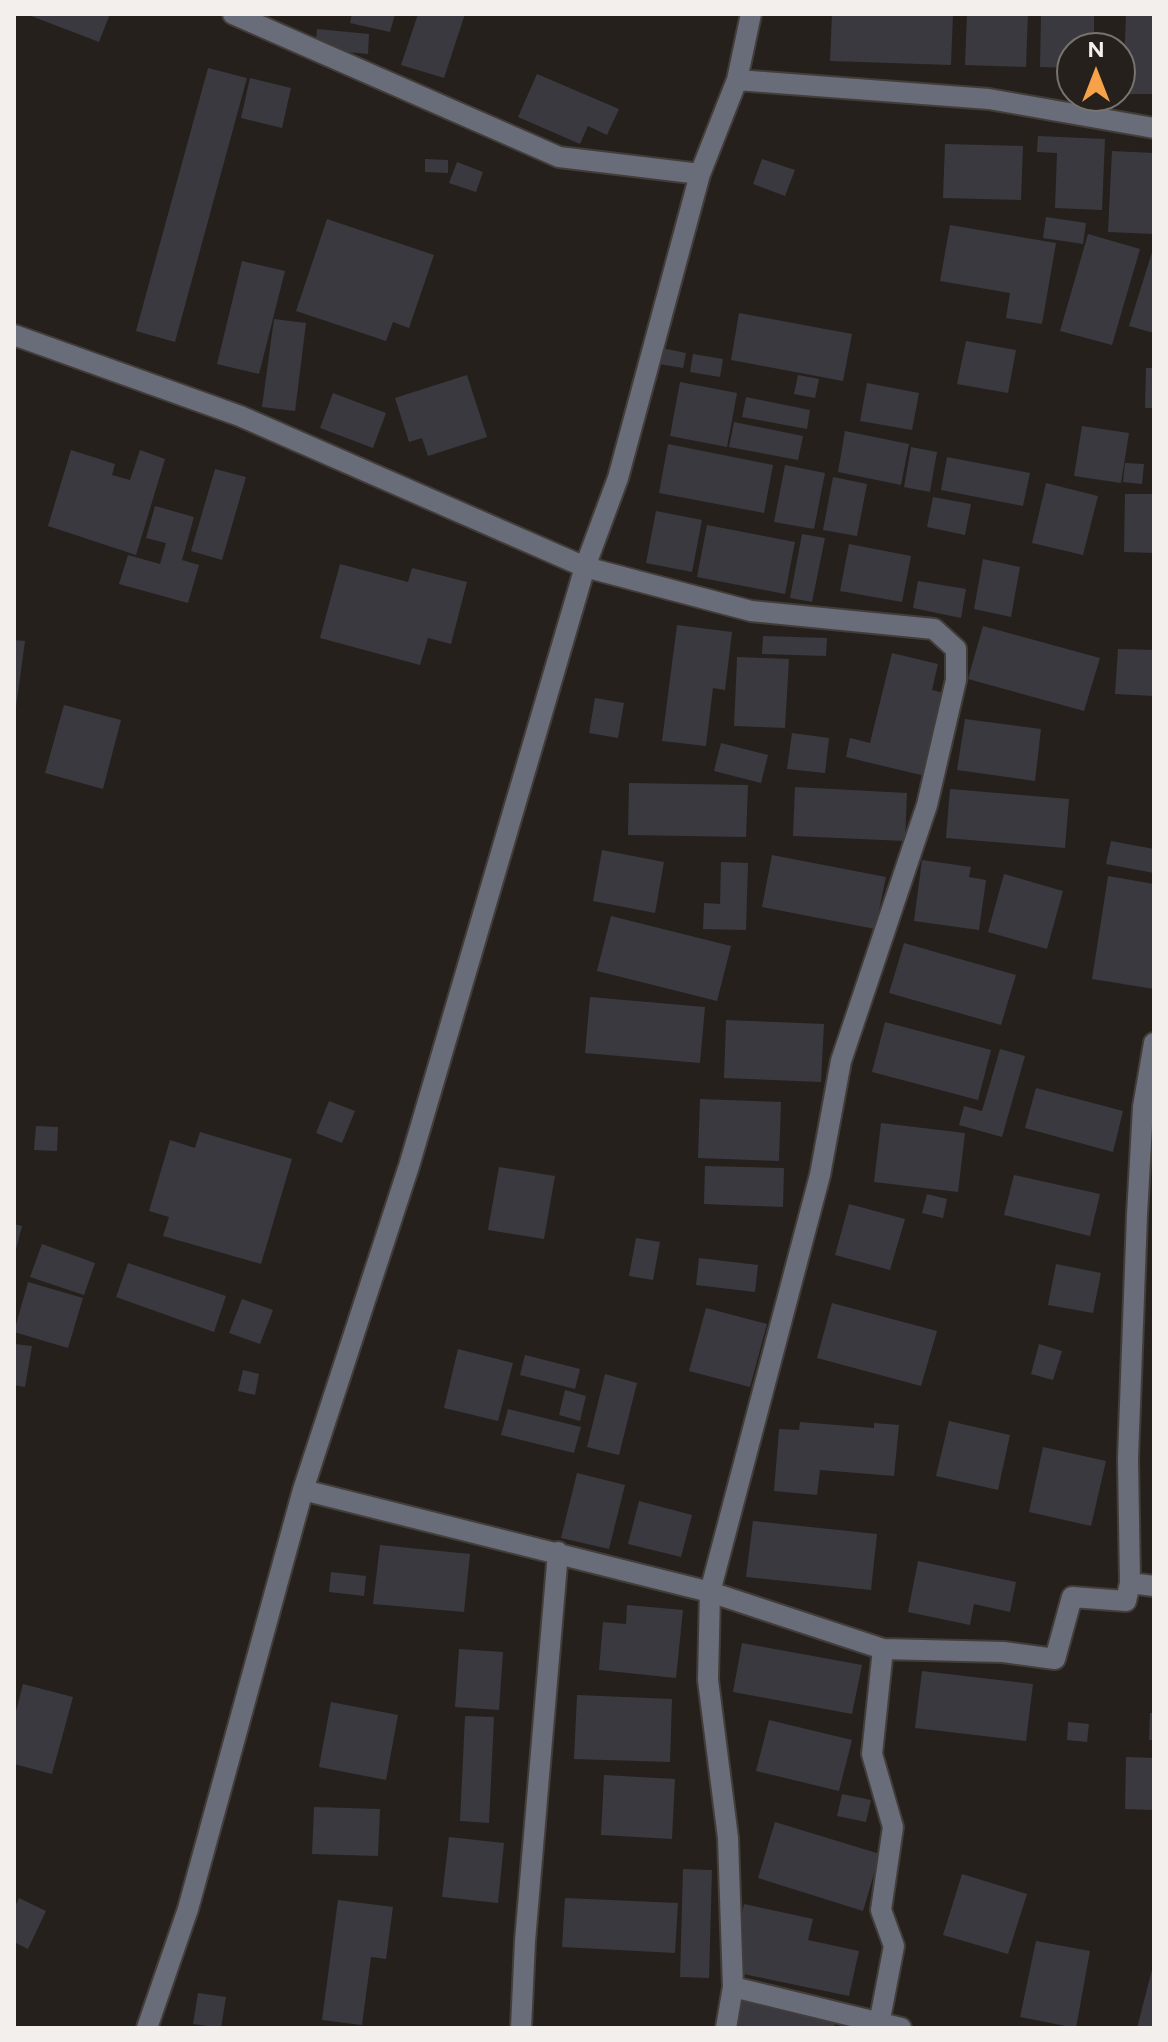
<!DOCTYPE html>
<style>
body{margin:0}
#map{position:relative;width:1168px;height:2042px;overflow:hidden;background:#26201d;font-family:Figtree,sans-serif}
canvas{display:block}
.frame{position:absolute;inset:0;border:16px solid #f3efed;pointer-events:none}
.north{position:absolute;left:1056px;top:32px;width:80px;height:80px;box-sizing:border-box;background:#26201d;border:2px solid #787370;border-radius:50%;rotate:0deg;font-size:22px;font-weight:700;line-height:32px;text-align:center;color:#f3efed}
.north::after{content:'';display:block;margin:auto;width:28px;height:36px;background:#f7a248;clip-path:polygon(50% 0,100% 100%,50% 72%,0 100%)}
</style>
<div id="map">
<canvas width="1168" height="2042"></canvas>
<div class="frame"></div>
<div class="north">N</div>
</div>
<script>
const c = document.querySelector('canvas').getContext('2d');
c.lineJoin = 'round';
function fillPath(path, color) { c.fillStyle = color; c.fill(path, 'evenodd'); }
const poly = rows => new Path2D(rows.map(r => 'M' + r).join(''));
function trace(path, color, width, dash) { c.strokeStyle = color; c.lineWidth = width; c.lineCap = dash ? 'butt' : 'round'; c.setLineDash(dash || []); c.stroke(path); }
const building = poly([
 [26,14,110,14,99,42],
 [352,14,395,14,390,32,350,23],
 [418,14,465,14,444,78,401,65],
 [832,14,953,14,951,65,830,61],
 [967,14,1028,14,1026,67,965,65],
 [1041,14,1094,14,1094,48,1072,48,1072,68,1040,67],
 [1126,14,1154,14,1154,94,1123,94],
 [317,29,369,34,368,54,315,49],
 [208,68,247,78,175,342,136,331],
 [537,74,619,109,607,135,588,126,580,144,518,117],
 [250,78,291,88,282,128,241,118],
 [1038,136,1105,139,1102,210,1055,208,1057,153,1037,152],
 [945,144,1023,146,1021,200,943,198],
 [1112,151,1154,153,1154,234,1108,232],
 [425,159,448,160,448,173,425,172],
 [762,159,795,170,785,196,753,184],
 [457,162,483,172,476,192,449,183],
 [1046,217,1086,223,1083,244,1043,238],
 [327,219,434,255,409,328,393,322,386,341,296,311],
 [950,225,1056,243,1042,324,1006,318,1010,293,940,281],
 [1088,234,1140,249,1112,345,1060,331],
 [1154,246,1154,333,1129,326],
 [242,261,285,271,259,374,217,364],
 [739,313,852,334,843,381,731,360],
 [274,319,306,323,295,411,262,407],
 [966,341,1016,350,1008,393,957,384],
 [662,348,686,353,683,368,659,364],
 [693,354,723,359,720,377,690,372],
 [1146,368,1154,368,1154,408,1145,408],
 [467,375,487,437,428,456,422,438,409,442,395,398],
 [798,375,819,379,815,398,794,394],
 [680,382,737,393,727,447,670,436],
 [867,383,919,393,912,430,860,421],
 [333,393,386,413,373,448,320,428],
 [746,397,810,410,807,429,742,417],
 [734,422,803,436,798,460,729,447],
 [1082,426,1129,433,1121,483,1074,476],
 [845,431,909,444,901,485,838,472],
 [668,444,773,465,764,513,659,493],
 [911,447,937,452,930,492,904,487],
 [71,450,115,464,112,475,130,480,140,450,165,459,136,555,48,526],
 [947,457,1030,473,1023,506,941,490],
 [1125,463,1144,464,1142,484,1123,482],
 [785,465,825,473,814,529,774,522],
 [215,469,246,477,222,560,191,551],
 [833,477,867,484,857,536,823,530],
 [1046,483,1098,496,1083,555,1032,543],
 [1125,494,1154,494,1154,553,1124,552],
 [933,497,971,504,965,535,927,527],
 [155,506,194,517,182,560,199,565,188,603,119,584,128,555,160,564,166,543,146,538],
 [656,511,702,520,692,572,646,563],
 [707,525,795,542,785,594,697,577],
 [802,534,825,538,812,602,790,598],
 [849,544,911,556,902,602,840,591],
 [983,559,1020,567,1011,617,974,609],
 [340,564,408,582,412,568,467,582,451,644,428,638,420,665,320,638],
 [918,581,966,589,961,618,913,608],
 [677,625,732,632,725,690,713,688,706,746,662,741],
 [983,626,1100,658,1084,711,968,679],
 [763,636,827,638,826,656,762,654],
 [14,640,25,641,16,707,14,707],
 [1118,649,1154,650,1154,696,1115,694],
 [892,653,938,664,932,690,944,693,925,776,846,757,850,738,870,743],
 [737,657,789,659,785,728,734,726],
 [595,698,624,703,618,738,589,733],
 [64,705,121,720,103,789,45,773],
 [965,719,1041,729,1035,781,957,770],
 [792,733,829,738,825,773,787,769],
 [721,743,768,755,761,783,714,771],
 [629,783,748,785,746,837,628,835],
 [795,787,907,793,905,841,793,836],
 [950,789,1069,799,1065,848,946,838],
 [1111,841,1154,849,1154,873,1106,864],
 [602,850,664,862,655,913,593,901],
 [772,855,886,877,875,929,762,907],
 [922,860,971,867,969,877,986,880,979,930,914,921],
 [721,862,748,863,746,930,703,929,704,903,720,904],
 [1004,874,1063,891,1047,949,988,932],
 [1108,876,1154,884,1154,989,1092,979],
 [611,916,731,946,717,1001,597,971],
 [904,943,1016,975,1001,1025,889,993],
 [590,997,705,1007,700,1063,585,1053],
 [726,1020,824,1024,821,1082,724,1078],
 [885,1022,991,1050,978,1100,872,1072],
 [1000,1049,1025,1056,1002,1137,959,1125,964,1106,982,1111],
 [1036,1088,1123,1111,1113,1152,1025,1128],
 [700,1099,781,1102,779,1161,698,1158],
 [329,1101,355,1111,342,1143,316,1133],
 [881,1123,965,1133,958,1192,874,1182],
 [36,1126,58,1127,57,1151,34,1150],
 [200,1132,292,1159,261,1264,163,1236,169,1217,149,1211,170,1140,195,1148],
 [705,1166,784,1168,783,1207,704,1204],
 [499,1167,555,1176,544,1239,488,1230],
 [1014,1175,1100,1194,1090,1236,1004,1215],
 [927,1194,947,1199,943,1218,922,1213],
 [849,1204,905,1219,890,1270,835,1255],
 [14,1224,22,1226,15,1253,14,1253],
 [636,1238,660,1242,653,1280,629,1276],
 [42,1244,95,1263,84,1295,30,1277],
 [699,1258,758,1265,755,1292,696,1285],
 [128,1263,226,1296,214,1332,116,1297],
 [1056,1264,1101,1273,1093,1313,1048,1305],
 [28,1282,83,1298,68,1348,14,1332],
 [242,1299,273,1310,260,1344,229,1333],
 [832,1303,937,1331,921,1386,817,1358],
 [706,1308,767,1324,750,1387,689,1371],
 [14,1344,32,1346,25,1387,14,1385],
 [1039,1344,1062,1351,1053,1380,1031,1374],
 [458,1349,513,1363,498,1421,444,1408],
 [525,1355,580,1369,575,1389,520,1375],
 [243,1370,259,1374,255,1395,238,1391],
 [605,1374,637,1383,619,1455,587,1447],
 [565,1390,586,1396,580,1421,559,1415],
 [508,1409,581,1427,574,1453,501,1435],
 [949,1421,1010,1435,998,1490,936,1476],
 [800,1422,874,1428,874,1423,899,1425,894,1476,820,1470,817,1495,774,1491,779,1429,799,1430],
 [1043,1447,1106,1461,1091,1526,1029,1512],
 [577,1473,625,1485,609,1549,561,1538],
 [639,1501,692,1515,681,1557,628,1544],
 [753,1521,877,1534,871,1590,746,1577],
 [380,1545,470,1554,464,1612,373,1604],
 [918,1561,1016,1582,1010,1612,974,1604,970,1625,908,1612],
 [331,1572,366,1576,364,1596,329,1592],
 [627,1605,683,1610,676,1678,599,1670,603,1622,626,1624],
 [742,1643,862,1665,852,1714,733,1692],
 [459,1649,503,1652,499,1710,455,1707],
 [922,1671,1033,1684,1026,1741,915,1728],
 [23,1684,73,1697,52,1774,14,1764,14,1719],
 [577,1695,672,1699,670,1762,574,1759],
 [331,1702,398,1715,386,1780,319,1767],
 [1150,1713,1154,1713,1154,1740,1149,1740],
 [465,1716,494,1717,489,1823,460,1821],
 [769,1720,852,1740,839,1791,756,1771],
 [1068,1722,1089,1724,1087,1742,1067,1740],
 [1126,1757,1154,1758,1154,1810,1125,1809],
 [604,1775,675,1779,672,1839,601,1835],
 [842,1794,871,1800,866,1822,837,1816],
 [314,1807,380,1809,378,1856,312,1854],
 [775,1822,880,1854,863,1911,758,1878],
 [449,1837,504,1843,498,1903,442,1897],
 [683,1869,712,1870,709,1978,680,1977],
 [962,1874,1027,1894,1008,1954,943,1935],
 [19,1898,46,1911,28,1949,14,1942,14,1909],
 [565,1898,678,1903,675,1953,562,1947],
 [338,1900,393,1907,386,1959,371,1957,362,2025,322,2020],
 [744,1904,813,1919,808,1940,859,1951,849,1996,729,1971],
 [1036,1941,1090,1951,1076,2028,1020,2017],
 [1153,1966,1154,2028,1137,2028],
 [198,1993,226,1997,221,2028,193,2024],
 [736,1997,836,2019,834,2028,729,2028]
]);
const street = poly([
 [233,14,559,157,700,174],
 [737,80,989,99,1154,128],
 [14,335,240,416,585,567,751,611,934,629,956,649,956,680,927,805,841,1061,820,1175,710,1592,708,1680,728,1838,733,1987,726,2028],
 [303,1490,710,1592,883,1649,1003,1652,1055,1659,1072,1597,1126,1601,1130,1583,1154,1586],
 [1130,1583,1128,1458,1137,1215,1143,1107,1154,1043],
 [733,1987,901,2028],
 [879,2024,894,1946,881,1910,893,1827,872,1754,883,1649],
 [147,2028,188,1909,303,1490,409,1166,585,567,618,478,700,174,737,80,751,14],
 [521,2028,525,1941,558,1552]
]);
fillPath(building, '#39393f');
trace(street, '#433d3a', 24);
trace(street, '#686d79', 20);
</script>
